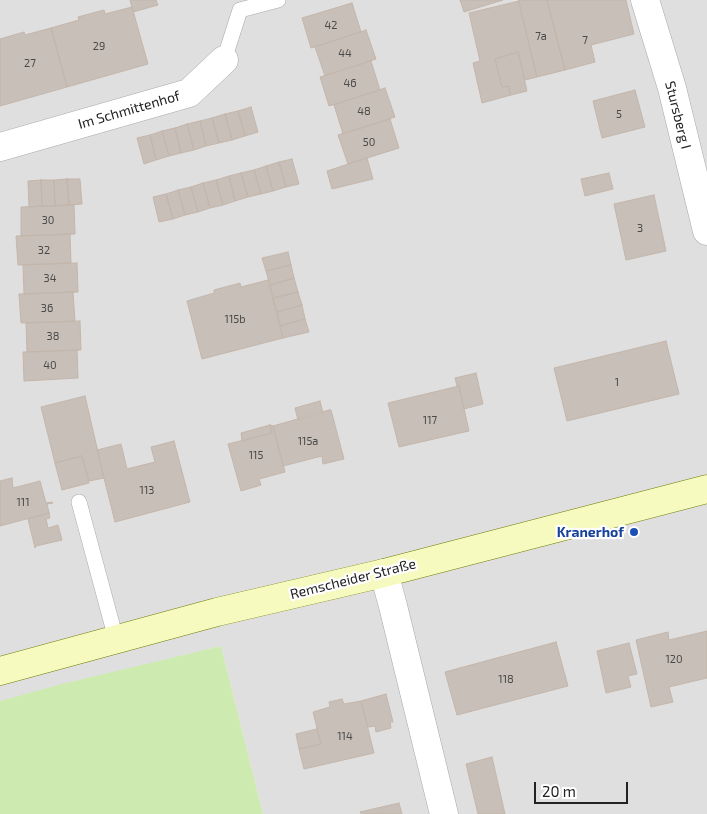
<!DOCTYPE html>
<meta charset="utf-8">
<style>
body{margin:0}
#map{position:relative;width:707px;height:814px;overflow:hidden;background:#f2efe9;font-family:"Exo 2",sans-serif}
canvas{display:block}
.scale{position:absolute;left:534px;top:782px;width:94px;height:22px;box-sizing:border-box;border:2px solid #222;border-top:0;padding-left:6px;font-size:15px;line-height:18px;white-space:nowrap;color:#222;-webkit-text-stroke:4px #fff;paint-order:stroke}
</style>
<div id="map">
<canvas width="707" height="814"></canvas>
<div class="scale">20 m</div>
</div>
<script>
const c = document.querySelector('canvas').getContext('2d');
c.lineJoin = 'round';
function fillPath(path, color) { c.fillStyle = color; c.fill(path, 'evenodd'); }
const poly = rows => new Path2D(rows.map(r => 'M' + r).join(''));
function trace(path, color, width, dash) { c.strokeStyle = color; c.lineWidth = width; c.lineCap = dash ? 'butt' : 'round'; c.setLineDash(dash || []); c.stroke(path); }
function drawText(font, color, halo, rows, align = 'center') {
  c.font = font + ' "Exo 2",sans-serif'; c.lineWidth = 4.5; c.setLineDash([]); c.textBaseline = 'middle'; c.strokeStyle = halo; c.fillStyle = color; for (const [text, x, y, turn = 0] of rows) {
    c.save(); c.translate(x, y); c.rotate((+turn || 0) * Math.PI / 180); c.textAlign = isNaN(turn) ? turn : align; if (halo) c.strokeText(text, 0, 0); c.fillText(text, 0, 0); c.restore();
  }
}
const residential = poly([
 [0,0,707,0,707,814,263,814,221,646,0,701]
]);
const grass = poly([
 [221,646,263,814,0,814,0,701,62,684]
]);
const building = poly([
 [130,0,156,0,158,5,133,12,130,0],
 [460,0,503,0,464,12,460,0],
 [521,0,547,0,565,70,537,77,518,1,521,0],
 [547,0,626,0,634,34,591,45,595,62,565,70,547,0],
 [519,1,537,77,525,80,518,52,495,59,502,87,508,86,511,95,482,103,473,63,480,61,469,13,519,1],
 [352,3,361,32,311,48,302,18,352,3],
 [132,7,148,64,67,87,51,28,79,20,78,17,104,10,105,14,132,7],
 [51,28,67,87,0,106,0,39,24,32,25,35,51,28],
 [366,30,376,59,325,76,315,47,366,30],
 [518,52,527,91,511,95,508,86,502,87,495,59,518,52],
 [371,61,380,90,329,106,320,77,371,61],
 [385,88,395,117,343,134,334,105,385,88],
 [635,90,645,127,602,138,593,101,635,90],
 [251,107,258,132,245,136,238,111,251,107],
 [238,111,245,136,232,140,225,114,238,111],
 [225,114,232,140,219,143,212,118,225,114],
 [212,118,219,143,206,146,200,121,212,118],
 [390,119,399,148,348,164,338,135,390,119],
 [200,121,206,146,194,150,187,124,200,121],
 [187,124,194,150,181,153,175,128,187,124],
 [175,128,181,153,169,156,162,131,175,128],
 [162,131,169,156,156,160,150,135,162,131],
 [150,135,156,160,144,164,137,138,150,135],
 [367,158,373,179,332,189,327,171,367,158],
 [292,159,299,184,286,187,279,162,292,159],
 [279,162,286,187,273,191,266,166,279,162],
 [266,166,273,191,261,194,254,170,266,166],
 [254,170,261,194,248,197,241,173,254,170],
 [241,173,248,197,235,201,229,176,241,173],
 [609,173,613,189,585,196,581,179,609,173],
 [229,176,235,201,223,205,216,180,229,176],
 [67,179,69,205,55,206,54,180,67,179],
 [67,179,80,179,82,204,69,205,67,179],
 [41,180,42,206,29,207,28,181,41,180],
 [41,180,54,180,55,206,42,206,41,180],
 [216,180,223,205,210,208,203,183,216,180],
 [203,183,210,208,198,212,191,187,203,183],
 [191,187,198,212,185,215,178,190,191,187],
 [178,190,185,215,173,219,166,194,178,190],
 [166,194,173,219,159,222,153,197,166,194],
 [654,195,666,251,626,260,614,204,654,195],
 [74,205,75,234,21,236,21,207,74,205],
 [70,234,71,263,18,265,16,236,70,234],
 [288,252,291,265,266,271,262,258,288,252],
 [77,263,78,292,24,294,23,265,77,263],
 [291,265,294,278,270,285,266,271,291,265],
 [294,278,298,292,273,298,270,285,294,278],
 [268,280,283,338,202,359,187,301,214,293,214,290,240,283,241,287,268,280],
 [73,292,75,321,21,323,19,294,73,292],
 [298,292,302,305,277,312,273,298,298,292],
 [302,305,305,319,280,326,277,312,302,305],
 [305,319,309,332,283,338,280,326,305,319],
 [80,321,81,350,27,352,26,323,80,321],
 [666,341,679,394,567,421,554,368,666,341],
 [77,350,78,378,24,381,23,352,77,350],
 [476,373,483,404,464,409,459,386,457,386,455,378,476,373],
 [459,386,469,431,399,447,388,403,459,386],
 [85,396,104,478,89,481,82,456,55,463,41,407,85,396],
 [320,401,323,413,298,420,295,408,320,401],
 [329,410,331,410,344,459,323,464,322,456,283,466,273,426,329,410],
 [270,425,273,426,285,472,259,479,261,485,241,491,228,444,272,433,270,425],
 [270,425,272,433,242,441,241,433,270,425],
 [174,441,190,502,115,522,97,450,121,444,127,469,155,462,151,447,174,441],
 [82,456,89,483,62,490,55,463,82,456],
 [12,478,13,488,40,481,46,503,52,502,53,503,47,504,49,513,0,526,0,481,12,478],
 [49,513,50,518,46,519,48,528,58,525,62,540,36,546,35,548,28,519,49,513],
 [707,631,707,678,669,687,673,702,651,707,636,640,668,632,669,640,707,631],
 [556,642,568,686,457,715,445,672,556,642],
 [629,643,637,674,628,676,631,687,606,693,597,651,629,643],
 [386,694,393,722,390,722,391,728,376,732,375,726,368,727,361,701,386,694],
 [342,699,344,704,361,701,374,753,304,769,299,749,321,744,313,712,330,707,329,702,342,699],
 [317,729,321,744,299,749,296,734,317,729],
 [492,757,505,814,478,814,466,764,492,757],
 [399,803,402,814,361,814,360,812,399,803]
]);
const service = poly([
 [224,60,240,10,278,0],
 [79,502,116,639]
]);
const minor = poly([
 [645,0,672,88,707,231],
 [0,147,189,93,224,60],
 [384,573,393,606,444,814]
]);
const secondary = poly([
 [0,671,217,612,384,573,707,489]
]);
const markers = [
 [634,532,5,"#1a4fb4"]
];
const numberNames = [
 ["42",331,25],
 ["7a",541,36],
 ["7",585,40],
 ["29",99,46],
 ["44",345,53],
 ["27",30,63],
 ["46",350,83],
 ["48",364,111],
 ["5",619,114],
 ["50",369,142],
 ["30",48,220],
 ["3",640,228],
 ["32",44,250],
 ["34",50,278],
 ["36",47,308],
 ["115b",235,319],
 ["38",53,336],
 ["40",50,365],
 ["1",617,382],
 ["117",430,420],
 ["115a",308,441],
 ["115",256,455],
 ["113",147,490],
 ["111",23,502],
 ["120",674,659],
 ["118",506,679],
 ["114",345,736]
];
const streetNames = [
 ["Im Schmittenhof",129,110,-16],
 ["Stursberg I",678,115,76],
 ["Remscheider Straße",353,579,-14]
];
const transitNames = [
 ["Kranerhof",624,532]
];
fillPath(residential, '#e0dfdf');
fillPath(grass, '#cdebb0');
fillPath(building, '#c7bfb8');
trace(building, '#c4b6ab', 1);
trace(service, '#a9a9a9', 16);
trace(minor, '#a9a9a9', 29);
trace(secondary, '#707d05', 29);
trace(service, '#fff', 15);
trace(minor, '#fff', 28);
trace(secondary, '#f7fabf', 28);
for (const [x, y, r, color] of markers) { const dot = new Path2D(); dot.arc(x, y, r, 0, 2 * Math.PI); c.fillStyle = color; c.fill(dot); trace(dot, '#fff', 2); }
drawText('11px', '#4b4948', null, numberNames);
drawText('14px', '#222', '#fff', streetNames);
drawText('bold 14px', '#164399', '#fff', transitNames, 'right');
</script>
